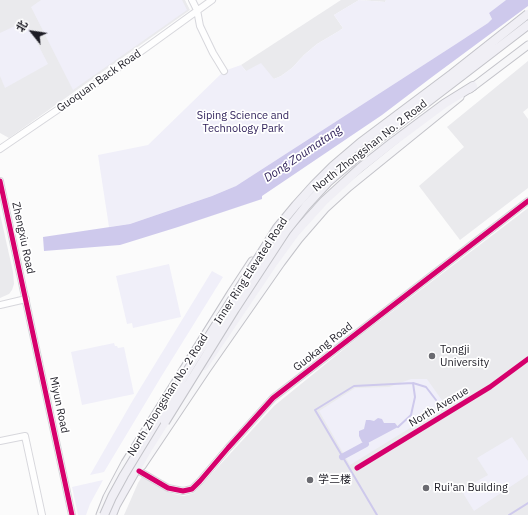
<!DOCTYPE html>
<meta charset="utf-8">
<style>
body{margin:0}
#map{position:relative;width:528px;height:515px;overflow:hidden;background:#fbfbfb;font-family:"IBM Plex Sans","Noto Sans SC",sans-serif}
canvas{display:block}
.north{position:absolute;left:12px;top:12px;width:40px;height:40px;-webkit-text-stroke:3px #fff;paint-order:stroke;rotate:300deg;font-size:11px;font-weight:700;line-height:16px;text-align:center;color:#1e1d26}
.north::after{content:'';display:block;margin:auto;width:14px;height:18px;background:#1e1d26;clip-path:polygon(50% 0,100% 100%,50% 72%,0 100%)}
</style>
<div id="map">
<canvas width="528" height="515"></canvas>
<div class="north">北</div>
</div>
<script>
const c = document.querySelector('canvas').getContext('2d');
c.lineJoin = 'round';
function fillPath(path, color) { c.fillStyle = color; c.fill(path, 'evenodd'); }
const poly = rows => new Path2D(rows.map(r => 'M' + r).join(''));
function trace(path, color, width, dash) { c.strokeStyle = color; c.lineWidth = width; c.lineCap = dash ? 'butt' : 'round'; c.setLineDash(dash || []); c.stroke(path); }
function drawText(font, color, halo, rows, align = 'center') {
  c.font = font + ' "IBM Plex Sans","Noto Sans SC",sans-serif'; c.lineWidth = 3.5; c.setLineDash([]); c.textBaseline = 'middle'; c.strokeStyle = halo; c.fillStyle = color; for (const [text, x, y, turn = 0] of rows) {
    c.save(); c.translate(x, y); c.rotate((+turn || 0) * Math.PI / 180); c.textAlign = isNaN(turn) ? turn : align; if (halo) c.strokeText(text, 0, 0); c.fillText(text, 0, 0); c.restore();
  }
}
const built = poly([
 [0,0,185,0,190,10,9,138,0,133],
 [341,0,386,0,385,2,359,0,334,15,343,28,339,31,317,44,304,55,292,68,281,76,274,79,246,71,241,65],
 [528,61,528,108,523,112,528,119,528,188,460,240,419,186,464,147,447,127],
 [528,208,528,515,124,515,128,506,138,483,143,475,169,492,174,494,184,496,194,493,274,406,355,340],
 [0,214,13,272,14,284,12,290,9,294,0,298]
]);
const green = poly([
 [41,0,182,0,187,10,73,90,31,7],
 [359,0,385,2,386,0,506,0,489,13,492,19,488,23,456,44,236,186,212,196,130,224,109,227,98,155,148,145,224,71,241,65,246,71,261,63,274,79,281,76,292,68,304,55,317,44,339,31,343,28,334,15],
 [27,23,48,64,5,88,0,76,0,33,17,25,23,25],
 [169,264,181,317,133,328,132,323,127,324,116,276],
 [212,271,223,277,161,377,104,472,90,475,133,400],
 [114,343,115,346,117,346,118,348,124,347,134,394,82,405,71,352],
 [411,379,427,379,446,406,350,465,319,411,355,388,389,387],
 [512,437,528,461,528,475,474,511,461,490,488,475,477,458],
 [103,480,90,504,86,515,78,515,72,487]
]);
const water = poly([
 [506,0,528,0,528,6,432,77,382,115,262,196,262,199,178,227,120,245,44,251,43,237,130,224,212,196,236,186,456,44,488,23,492,19,489,13],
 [378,418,382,419,384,423,395,423,398,427,366,444,362,442,359,436,359,431,364,429,366,420,370,420,374,421]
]);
const stream = poly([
 [398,427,411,415,415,397,413,383],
 [377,515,315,410,354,386,413,383,426,387,436,400],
 [509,515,528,503]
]);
const canal = poly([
 [342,457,366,444]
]);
const minor = poly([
 [192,0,197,10,200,26,213,53,224,71],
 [0,149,107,76,212,0],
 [0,181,72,515],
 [0,305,26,299],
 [0,441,25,436,42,515],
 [139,471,168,488,183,491,192,489,200,481,228,448,273,398,528,201]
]);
const major = poly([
 [470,89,528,45],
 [142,466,207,369,281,263,299,239,325,209,349,187,460,97],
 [100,515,107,497,125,463,231,293,252,261]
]);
const highway = poly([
 [204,366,272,265,296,232,324,201,360,168,393,142,444,104,473,86],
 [112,515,116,505,149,447,168,417]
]);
const highwayBridge = poly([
 [165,422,235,309,286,231,306,206,328,182,370,146,528,25],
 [104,515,112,497,124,475,192,363,267,244,277,228,296,205,314,185,333,166,360,143,452,74,528,14]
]);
const cycleway = poly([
 [0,181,72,515],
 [357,468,490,387,528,359],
 [139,471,168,488,183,491,192,489,200,481,228,448,273,398,528,201]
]);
const markers = [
 [432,356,4,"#6b6b71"],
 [310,480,4,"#6b6b71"],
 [426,488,4,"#6b6b71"]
];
const streetNames = [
 ["Guoquan Back Road",99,81,-35],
 ["North Zhongshan No. 2 Road",370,146,-38],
 ["Zhengxiu Road",23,238,78],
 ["Inner Ring Elevated Road",251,271,-57],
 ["Guokang Road",323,347,-38],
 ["North Zhongshan No. 2 Road",168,395,-58],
 ["Miyun Road",59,405,78],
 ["North Avenue",439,407,-31]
];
const parkNames = [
 ["Siping Science and",243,116],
 ["Technology Park",243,129]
];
const poiNames = [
 ["Tongji",440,350],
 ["University",440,363],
 ["学三楼",318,480],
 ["Rui'an Building",434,488]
];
const waterNames = [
 ["Dong Zoumatang",303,154,-34]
];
fillPath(built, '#eaeaed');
fillPath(green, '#f0eff9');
fillPath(water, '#cec9ec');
trace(stream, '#cec9ec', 2);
trace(canal, '#cec9ec', 6);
trace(minor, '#d7d7dc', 8);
trace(major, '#c3c3c9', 9);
trace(highway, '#c3c3c9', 10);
trace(minor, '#fefefe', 6);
trace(major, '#f6f6f8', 7);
trace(highway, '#f0eff5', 8);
trace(highwayBridge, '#c3c3c9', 10, []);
trace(highwayBridge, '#f0eff5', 8);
trace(cycleway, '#d6006c', 5);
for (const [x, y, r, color] of markers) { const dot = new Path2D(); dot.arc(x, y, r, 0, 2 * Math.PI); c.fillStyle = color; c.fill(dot); trace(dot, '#fff', 1.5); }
drawText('11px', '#1e1d26', '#fff', streetNames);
drawText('11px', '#2c1d57', '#fff', parkNames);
drawText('11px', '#1e1d26', '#fff', poiNames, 'left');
drawText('italic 12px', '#2b1c56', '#fff', waterNames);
</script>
